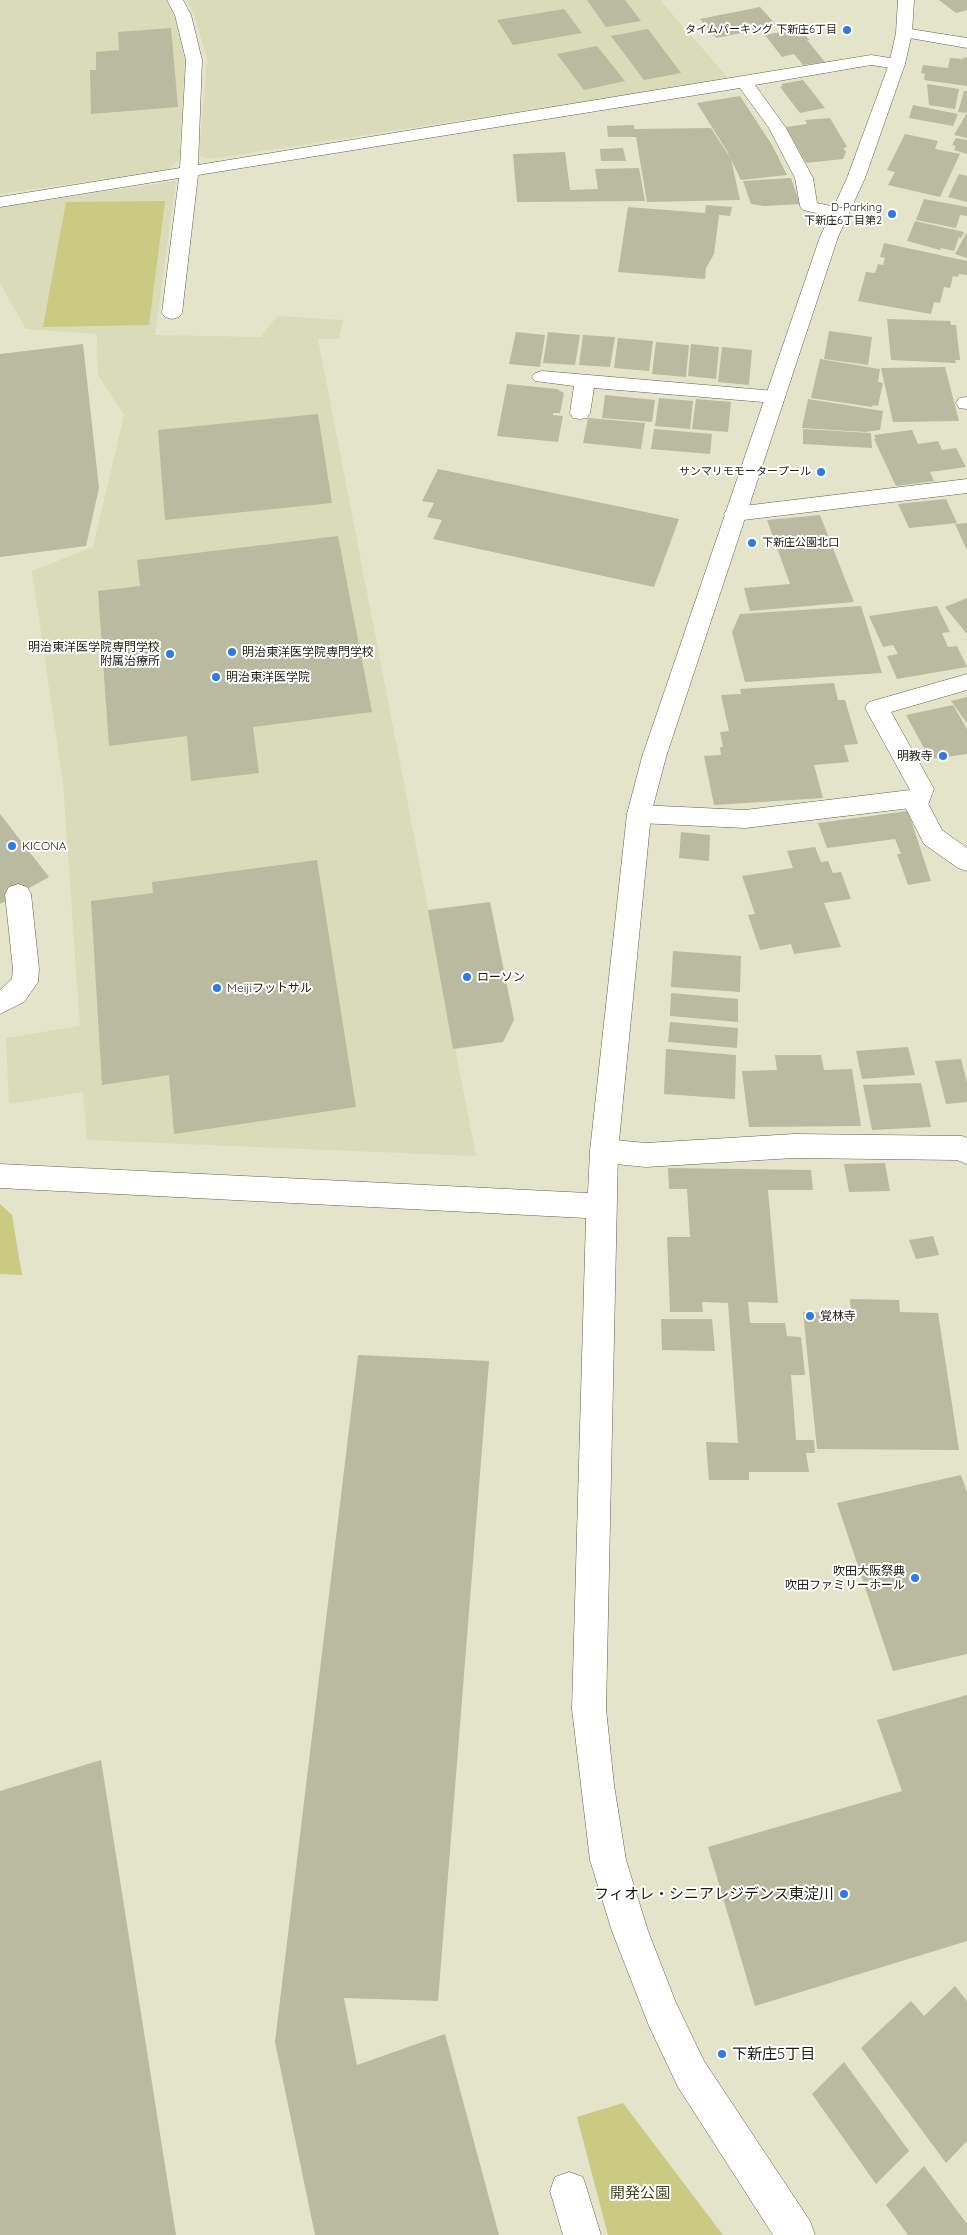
<!DOCTYPE html>
<meta charset="utf-8">
<style>
body{margin:0}
canvas{display:block;background:#e3e4ca}
</style>
<canvas width="967" height="2235"></canvas>
<script>
const c = document.querySelector('canvas').getContext('2d');
c.lineJoin = 'round';
function fillPath(path, color) { c.fillStyle = color; c.fill(path, 'evenodd'); }
const poly = rows => new Path2D(rows.map(r => 'M' + r).join(''));
function trace(path, color, width, dash) { c.strokeStyle = color; c.lineWidth = width; c.lineCap = dash ? 'butt' : 'round'; c.setLineDash(dash || []); c.stroke(path); }
function drawText(font, color, halo, rows, align = 'center') {
  c.font = font + ' Quicksand,"Noto Sans JP",sans-serif'; c.lineWidth = 4; c.setLineDash([]); c.textBaseline = 'middle'; c.strokeStyle = halo; c.fillStyle = color; for (const [text, x, y, turn = 0] of rows) {
    c.save(); c.translate(x, y); c.rotate((+turn || 0) * Math.PI / 180); c.textAlign = isNaN(turn) ? turn : align; if (halo) c.strokeText(text, 0, 0); c.fillText(text, 0, 0); c.restore();
  }
}
const built = poly([
 [0,0,165,0,175,16,185,61,179,160,167,170,0,194],
 [187,0,660,0,729,79,210,159,199,156,207,58,194,14],
 [176,181,155,335,261,337,277,316,343,320,339,339,318,339,476,1156,87,1140,83,1092,9,1104,6,1038,80,1026,63,783,32,571,93,547,124,415,98,375,97,334,26,329,0,283,0,207]
]);
const green = poly([
 [165,201,149,325,43,327,66,202],
 [0,1204,12,1215,22,1275,0,1274],
 [623,2103,723,2235,608,2235,577,2117]
]);
const building = poly([
 [587,0,625,0,641,21,606,27],
 [939,0,967,0,967,10,956,13],
 [760,7,777,26,716,38,700,19],
 [564,9,582,33,513,45,497,20],
 [171,28,178,107,91,114,90,70,96,70,96,52,119,50,118,32],
 [648,29,681,73,644,80,611,36],
 [797,29,810,40,807,40,825,62,803,65,794,54,782,57,765,35],
 [597,46,625,81,584,90,557,54],
 [964,57,967,58,967,86,924,80,925,74,921,73,923,65,948,68,950,58,963,59],
 [803,80,825,108,800,113,780,87,783,86,781,84],
 [927,84,959,89,955,109,929,105],
 [964,91,967,91,967,138,954,135,967,113,958,112],
 [740,96,772,145,787,175,741,180,727,151,697,103],
 [913,105,958,114,953,126,909,118],
 [830,118,847,147,843,148,846,152,843,159,806,163,786,127,807,124,805,120],
 [634,125,634,129,711,128,731,159,740,200,647,202,636,137,608,137,607,126],
 [905,134,938,141,935,149,960,154,940,197,888,185,895,172,887,170],
 [956,138,967,140,967,154,954,150,956,146,952,145],
 [623,148,626,161,601,161,600,149],
 [565,152,570,190,598,189,595,169,639,168,645,201,517,202,513,154],
 [959,174,967,176,967,202,948,197],
 [791,178,800,204,764,206,751,204,743,181],
 [924,199,967,207,967,216,960,215,956,228,916,220],
 [706,205,732,207,730,216,719,215,714,254,706,268,705,279,618,272,628,207,705,213],
 [915,221,964,232,961,238,959,237,954,251,941,248,940,250,907,241],
 [967,232,967,258,955,254],
 [884,243,967,261,967,275,959,274,958,277,953,276,950,288,944,287,940,303,934,302,931,314,858,301,866,272,875,273,878,264,883,265,885,258,880,257],
 [887,319,950,321,951,325,956,325,960,360,955,360,956,363,891,360],
 [829,331,872,337,868,365,824,359],
 [516,332,545,335,540,367,509,364],
 [548,332,580,335,575,365,543,363],
 [583,335,615,337,610,367,579,365],
 [618,338,653,341,649,371,614,368],
 [656,342,689,345,686,377,652,374],
 [83,344,99,488,86,546,0,557,0,354],
 [691,344,719,347,716,379,688,376],
 [722,347,752,350,749,385,718,382],
 [820,359,880,369,878,382,883,383,878,406,873,405,872,407,811,398],
 [945,367,959,421,893,422,881,368],
 [507,384,557,389,564,393,560,413,553,413,553,415,563,416,558,442,497,436],
 [605,395,655,400,652,422,602,418],
 [659,398,693,401,690,429,655,426],
 [696,399,731,402,728,432,692,429],
 [808,399,883,411,880,430,865,432,802,428],
 [318,414,332,503,165,520,158,430],
 [588,418,645,423,641,449,583,443],
 [654,429,712,434,710,454,651,449],
 [803,429,871,433,872,448,803,444],
 [912,430,918,444,938,441,942,450,956,448,966,467,930,472,934,481,896,486,874,439,876,439,874,435],
 [438,469,679,519,654,587,433,539,442,520,427,517,434,503,422,501],
 [946,499,957,523,909,528,898,504],
 [820,515,854,602,750,611,744,588,790,584,767,520],
 [967,523,967,550,955,524],
 [338,536,372,712,253,727,259,773,191,781,187,736,109,746,98,591,140,586,137,560],
 [967,598,967,634,945,607],
 [861,606,882,673,745,682,732,632,740,614],
 [937,606,950,632,942,633,948,647,957,646,967,667,897,679,887,656,898,654,893,645,883,647,869,616],
 [834,683,838,700,845,700,858,744,844,745,849,762,814,765,823,798,714,805,704,756,721,755,720,747,723,747,720,732,729,731,721,695,741,694,740,689],
 [967,697,967,723,951,701],
 [953,705,967,729,967,754,930,759,906,715],
 [908,811,931,881,908,885,897,854,901,854,895,839,827,848,818,823],
 [0,814,49,877,0,904],
 [681,832,710,835,709,861,679,858],
 [815,847,821,862,828,861,833,873,841,872,851,899,824,903,841,947,794,954,791,944,760,950,748,915,755,914,742,876,793,868,787,851],
 [317,860,356,1107,174,1134,169,1075,102,1085,91,901,153,893,152,882],
 [490,902,514,1020,503,1042,453,1049,428,910],
 [673,951,741,956,740,992,671,987],
 [671,993,738,999,738,1022,670,1016],
 [670,1022,738,1028,737,1048,668,1042],
 [908,1047,915,1075,862,1079,856,1051],
 [666,1049,736,1055,735,1099,664,1094],
 [775,1055,821,1055,824,1070,852,1069,861,1126,749,1127,742,1071,777,1070],
 [961,1059,967,1082,967,1102,946,1104,935,1061],
 [921,1083,931,1127,872,1130,863,1085],
 [885,1163,890,1191,849,1192,844,1164],
 [668,1168,811,1170,813,1190,768,1190,778,1303,748,1302,750,1323,785,1323,787,1336,801,1337,805,1375,791,1375,796,1440,814,1440,815,1453,806,1453,809,1472,749,1472,749,1480,709,1480,706,1442,738,1443,728,1303,702,1302,703,1312,670,1312,667,1237,690,1237,687,1189,669,1189],
 [933,1236,939,1255,916,1259,909,1240],
 [850,1299,899,1300,900,1312,938,1313,959,1450,817,1449,803,1312,851,1313],
 [661,1319,712,1319,715,1351,662,1350],
 [358,1355,489,1361,438,2001,344,1998,357,2065,445,2034,499,2235,315,2235,275,2042],
 [961,1475,967,1492,967,1654,893,1671,837,1503],
 [967,1695,967,1941,755,2006,708,1847,902,1791,877,1720],
 [101,1760,176,2235,0,2235,0,1791],
 [955,1986,967,2001,967,2141,946,2163,861,2048,911,2001,924,2016],
 [844,2062,909,2151,876,2184,812,2094],
 [924,2166,967,2224,967,2235,908,2235,886,2205]
]);
const service = poly([
 [913,790,922,792,942,830,967,848,967,871,958,868,924,844,901,799,904,792,913,790],
 [18,884,27,887,31,894,39,969,38,982,24,1002,0,1014,0,990,12,979,13,969,5,894,9,887,18,884]
]);
const minor = poly([
 [167,0,183,0,191,15,202,60,198,165,871,55,903,60,905,64,903,68,897,69,871,65,755,85,786,128,813,178,817,203,845,209,848,213,845,217,839,218,803,210,800,206,795,178,769,128,740,88,198,175,182,313,179,317,172,319,165,317,162,313,179,178,0,207,0,197,180,168,186,60,175,15,167,0],
 [904,28,967,38,967,48,898,36,896,33,898,30,904,28],
 [542,371,775,391,782,392,785,397,782,402,775,403,594,388,590,413,587,418,580,419,573,418,570,413,574,386,535,381,532,377,535,373,542,371],
 [967,397,967,409,959,408,956,403,959,398,967,397],
 [967,479,967,493,735,521,727,519,724,514,727,509,735,507,967,479],
 [967,674,967,690,891,712,934,789,928,805,919,807,745,828,639,823,630,821,627,814,630,807,639,805,745,810,910,790,865,708,869,702,967,674],
 [794,1134,962,1136,967,1138,967,1164,957,1160,794,1158,646,1167,604,1163,594,1160,590,1151,594,1142,604,1139,646,1143,794,1134],
 [569,2172,583,2177,601,2235,563,2235,550,2191,555,2177,569,2172]
]);
const tertiary = poly([
 [898,0,914,0,912,33,905,64,865,178,838,237,666,757,651,814,618,1151,606,1709,614,1785,626,1860,648,1931,676,2003,704,2061,810,2221,815,2235,773,2235,678,2087,649,2026,612,1931,590,1860,572,1709,586,1218,0,1188,0,1164,588,1193,590,1151,627,814,642,757,820,237,847,178,889,64,896,33,898,0]
]);
const markers = [
 [847,30,5,"#3079e6"],
 [892,214,5,"#3079e6"],
 [821,472,5,"#3079e6"],
 [752,543,5,"#3079e6"],
 [232,652,5,"#3079e6"],
 [170,654,5,"#3079e6"],
 [216,677,5,"#3079e6"],
 [943,756,5,"#3079e6"],
 [12,846,5,"#3079e6"],
 [467,977,5,"#3079e6"],
 [217,988,5,"#3079e6"],
 [810,1316,5,"#3079e6"],
 [915,1578,5,"#3079e6"],
 [844,1894,5,"#3079e6"],
 [722,2054,5,"#3079e6"]
];
const farPoinames = [
 ["タイムパーキング 下新庄6丁目",837,30],
 ["D-Parking",882,208],
 ["下新庄6丁目第2",882,221],
 ["サンマリモモータープール",811,472],
 ["下新庄公園北口",762,543,"left"]
];
const poiNames = [
 ["明治東洋医学院専門学校",160,647,"right"],
 ["附属治療所",160,661,"right"],
 ["明治東洋医学院専門学校",242,652],
 ["明治東洋医学院",226,677],
 ["明教寺",933,756,"right"],
 ["KICONA",22,846],
 ["ローソン",477,977],
 ["Meijiフットサル",227,988],
 ["覚林寺",820,1316],
 ["吹田大阪祭典",905,1571,"right"],
 ["吹田ファミリーホール",905,1585,"right"]
];
const nearPoinames = [
 ["フィオレ・シニアレジデンス東淀川",834,1894],
 ["下新庄5丁目",732,2054,"left"]
];
const nearParknames = [
 ["開発公園",640,2193]
];
fillPath(built, '#dadbb9');
fillPath(green, '#caca83');
fillPath(building, '#b9baa0');
trace(service, '#606149', 1);
trace(minor, '#606149', 1);
trace(tertiary, '#606149', 1);
fillPath(service, '#fff');
fillPath(minor, '#fff');
fillPath(tertiary, '#fff');
for (const [x, y, r, color] of markers) { const dot = new Path2D(); dot.arc(x, y, r, 0, 2 * Math.PI); c.fillStyle = color; c.fill(dot); trace(dot, '#fff', 2); }
drawText('11px', '#1b1b12', '#fff', farPoinames, 'right');
drawText('12px', '#1b1b12', '#fff', poiNames, 'left');
drawText('15px', '#1b1b12', '#fff', nearPoinames, 'right');
drawText('15px', '#46461b', '#fff', nearParknames);
</script>
